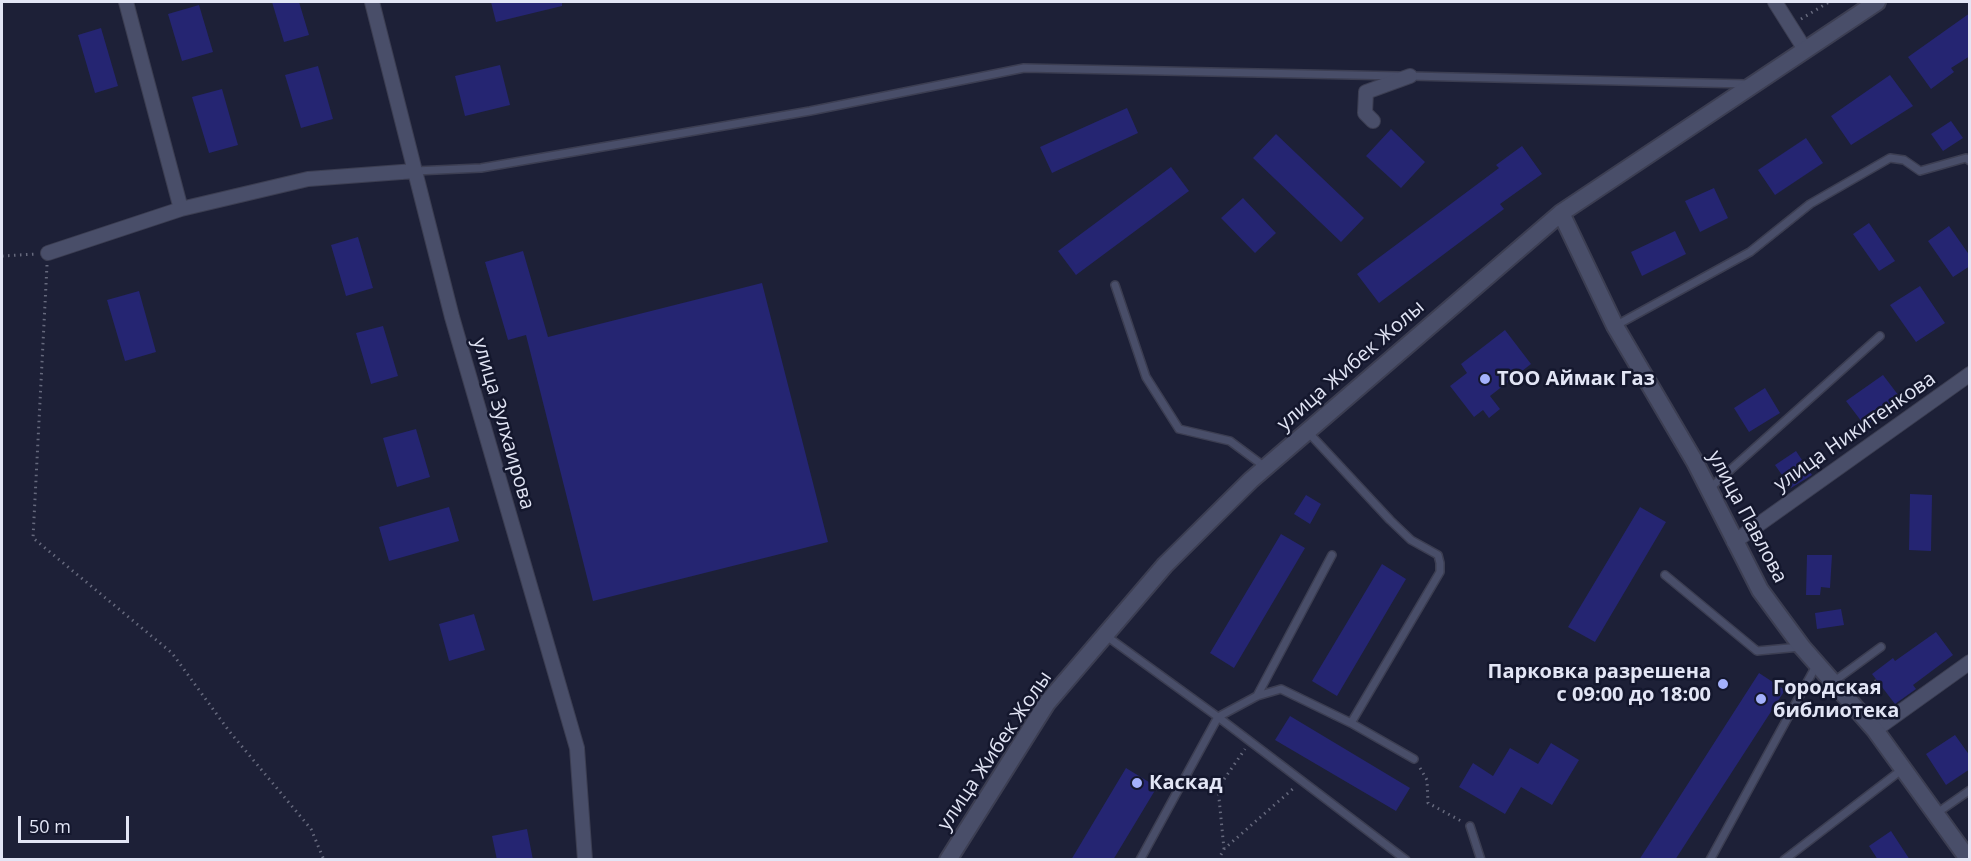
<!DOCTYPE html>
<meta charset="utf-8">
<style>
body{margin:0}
#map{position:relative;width:1971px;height:861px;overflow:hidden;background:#1d2037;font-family:"Open Sans",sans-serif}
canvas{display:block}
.frame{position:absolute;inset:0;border:3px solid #e2e5f5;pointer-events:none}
.scale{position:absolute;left:18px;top:816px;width:111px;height:27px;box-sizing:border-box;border:3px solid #e2e5f5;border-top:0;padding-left:8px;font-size:18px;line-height:21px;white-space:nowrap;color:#e2e5f5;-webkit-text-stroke:4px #14172d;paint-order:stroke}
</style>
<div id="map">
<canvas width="1971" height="861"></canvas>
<div class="frame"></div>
<div class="scale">50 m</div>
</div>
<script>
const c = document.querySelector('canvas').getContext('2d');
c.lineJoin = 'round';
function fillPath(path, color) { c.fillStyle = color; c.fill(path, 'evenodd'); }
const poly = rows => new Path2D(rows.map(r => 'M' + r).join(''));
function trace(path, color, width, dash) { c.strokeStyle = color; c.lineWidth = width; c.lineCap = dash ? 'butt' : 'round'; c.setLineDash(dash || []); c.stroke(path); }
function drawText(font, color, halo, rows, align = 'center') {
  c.font = font + ' "Open Sans",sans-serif'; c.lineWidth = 5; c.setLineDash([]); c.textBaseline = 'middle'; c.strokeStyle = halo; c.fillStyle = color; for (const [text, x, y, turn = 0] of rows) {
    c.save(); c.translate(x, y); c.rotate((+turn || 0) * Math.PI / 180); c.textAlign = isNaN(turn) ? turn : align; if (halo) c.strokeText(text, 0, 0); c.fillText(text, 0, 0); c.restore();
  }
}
const building = poly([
 [272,2,299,2,309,35,284,42],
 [491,2,562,2,562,6,496,22],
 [199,5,213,52,182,61,168,14],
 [1970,13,1970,56,1951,68,1954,72,1931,89,1908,57],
 [101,28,118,86,95,93,78,35],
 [500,65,510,105,465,116,455,76],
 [318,66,333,119,301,128,285,75],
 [1890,75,1913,106,1851,145,1831,116],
 [222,89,238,145,209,153,192,97],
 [1127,108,1138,133,1052,173,1040,147],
 [1951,121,1963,138,1943,151,1931,134],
 [1391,129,1425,162,1401,188,1366,156],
 [1276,134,1364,218,1341,242,1253,158],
 [1806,138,1823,163,1775,195,1758,170],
 [1522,146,1542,174,1500,204,1504,209,1379,303,1357,274,1499,168,1496,165],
 [1171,167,1189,191,1076,275,1058,251],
 [1714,188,1728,218,1700,232,1685,201],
 [1243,198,1276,233,1255,253,1221,218],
 [1869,223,1895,261,1879,271,1853,234],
 [1949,226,1970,256,1970,266,1953,277,1928,241],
 [1675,231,1686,254,1642,276,1631,252],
 [358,237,373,288,346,296,331,245],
 [523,251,548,337,762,283,828,542,593,601,526,335,508,340,485,262],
 [1920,286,1945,323,1916,342,1890,305],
 [139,291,156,352,125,361,107,300],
 [383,326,398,376,371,384,356,333],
 [1505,330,1531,364,1490,396,1500,409,1489,418,1483,410,1474,417,1450,386,1467,373,1461,364],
 [1883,375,1902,400,1865,426,1846,401],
 [1765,388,1780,413,1749,432,1734,408],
 [416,429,430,477,397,487,383,438],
 [1796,451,1812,475,1791,488,1775,465],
 [1910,494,1932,495,1931,551,1909,550],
 [1306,495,1321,504,1310,524,1294,514],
 [449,507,459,541,389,561,379,527],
 [1640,507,1666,522,1595,642,1568,627],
 [1281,534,1305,548,1234,668,1210,653],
 [1807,555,1832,555,1830,588,1821,587,1820,595,1806,595],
 [1382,564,1406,579,1337,696,1312,681],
 [1841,609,1844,625,1817,629,1815,613],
 [474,614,485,650,449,661,439,624],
 [1936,632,1953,655,1913,685,1916,689,1895,704,1872,674,1893,658,1895,661],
 [1759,673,1785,690,1675,860,1639,860],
 [1290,716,1410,788,1396,811,1275,740],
 [1955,735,1970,756,1970,769,1946,785,1926,754],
 [1551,743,1579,760,1552,805,1521,787,1505,814,1459,787,1473,763,1493,776,1510,748,1538,764],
 [1126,768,1157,787,1113,860,1071,860],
 [527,829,533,860,497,860,492,836],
 [1891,831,1910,860,1878,860,1869,846]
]);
const path = poly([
 [1801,19,1829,2],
 [2,256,36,254],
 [47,265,33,538,172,653,229,731,311,829,324,860],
 [1861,693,1877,680],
 [1420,768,1427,780,1428,803,1461,821],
 [1224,849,1218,788,1245,749],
 [1218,860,1224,849,1295,787]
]);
const service = poly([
 [1410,76,1746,84],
 [415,171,481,168,810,111,1024,68,1399,76],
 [1115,285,1146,377,1179,429,1230,441,1265,467],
 [1615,326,1750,252,1810,204,1890,158,1904,160,1920,171,1966,158,1970,161],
 [1308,432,1390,520,1411,540,1438,555,1440,563,1440,572,1351,723],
 [1709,489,1880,336],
 [1665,575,1757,651,1800,647],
 [1105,635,1218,717,1257,696,1281,689,1351,723,1414,759],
 [1833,682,1881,647],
 [1257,696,1332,555],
 [1937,813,1970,790],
 [1470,826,1481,860],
 [1140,860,1218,717,1406,860],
 [1710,860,1816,666],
 [1784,860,1904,768]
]);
const minor = poly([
 [126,2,181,209],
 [372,2,452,317,577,748,585,860],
 [1775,2,1804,48],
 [1373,121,1365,113,1366,92,1410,76],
 [48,253,181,209,308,179,415,171],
 [1734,542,1970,374],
 [1875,730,1970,662]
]);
const tertiary = poly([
 [1561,213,1615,326,1695,462,1760,590,1802,647,1875,730,1969,860],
 [948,860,1047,703,1165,565,1251,480,1561,213,1877,2]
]);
const markers = [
 [1485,379,6,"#a4b1fc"],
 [1723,684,6,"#a4b1fc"],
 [1761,699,6,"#a4b1fc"],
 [1137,783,6,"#a4b1fc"]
];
const streetNames = [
 ["улица Жибек Жолы",1351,366,-41],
 ["улица Зулхаирова",503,424,74],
 ["улица Никитенкова",1855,432,-35],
 ["улица Павлова",1747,517,62],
 ["улица Жибек Жолы",995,751,-56]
];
const poiNames = [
 ["ТОО Аймак Газ",1497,379],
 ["Парковка разрешена",1711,672,"right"],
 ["с 09:00 до 18:00",1711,695,"right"],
 ["Городская",1773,688],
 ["библиотека",1773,711],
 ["Каскад",1149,783]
];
fillPath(building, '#252572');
trace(service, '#3c3e52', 10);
trace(minor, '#3c3e52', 16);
trace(tertiary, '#3c3e52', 20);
trace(path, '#66697d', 3, [1.5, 4.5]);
trace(service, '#494e69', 7);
trace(minor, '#494e69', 14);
trace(tertiary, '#494e69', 16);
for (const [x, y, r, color] of markers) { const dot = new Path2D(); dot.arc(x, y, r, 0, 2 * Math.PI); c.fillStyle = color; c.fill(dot); trace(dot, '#14172d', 2); }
drawText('20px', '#e2e5f5', '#14172d', streetNames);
drawText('bold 20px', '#e2e5f5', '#14172d', poiNames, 'left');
</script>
